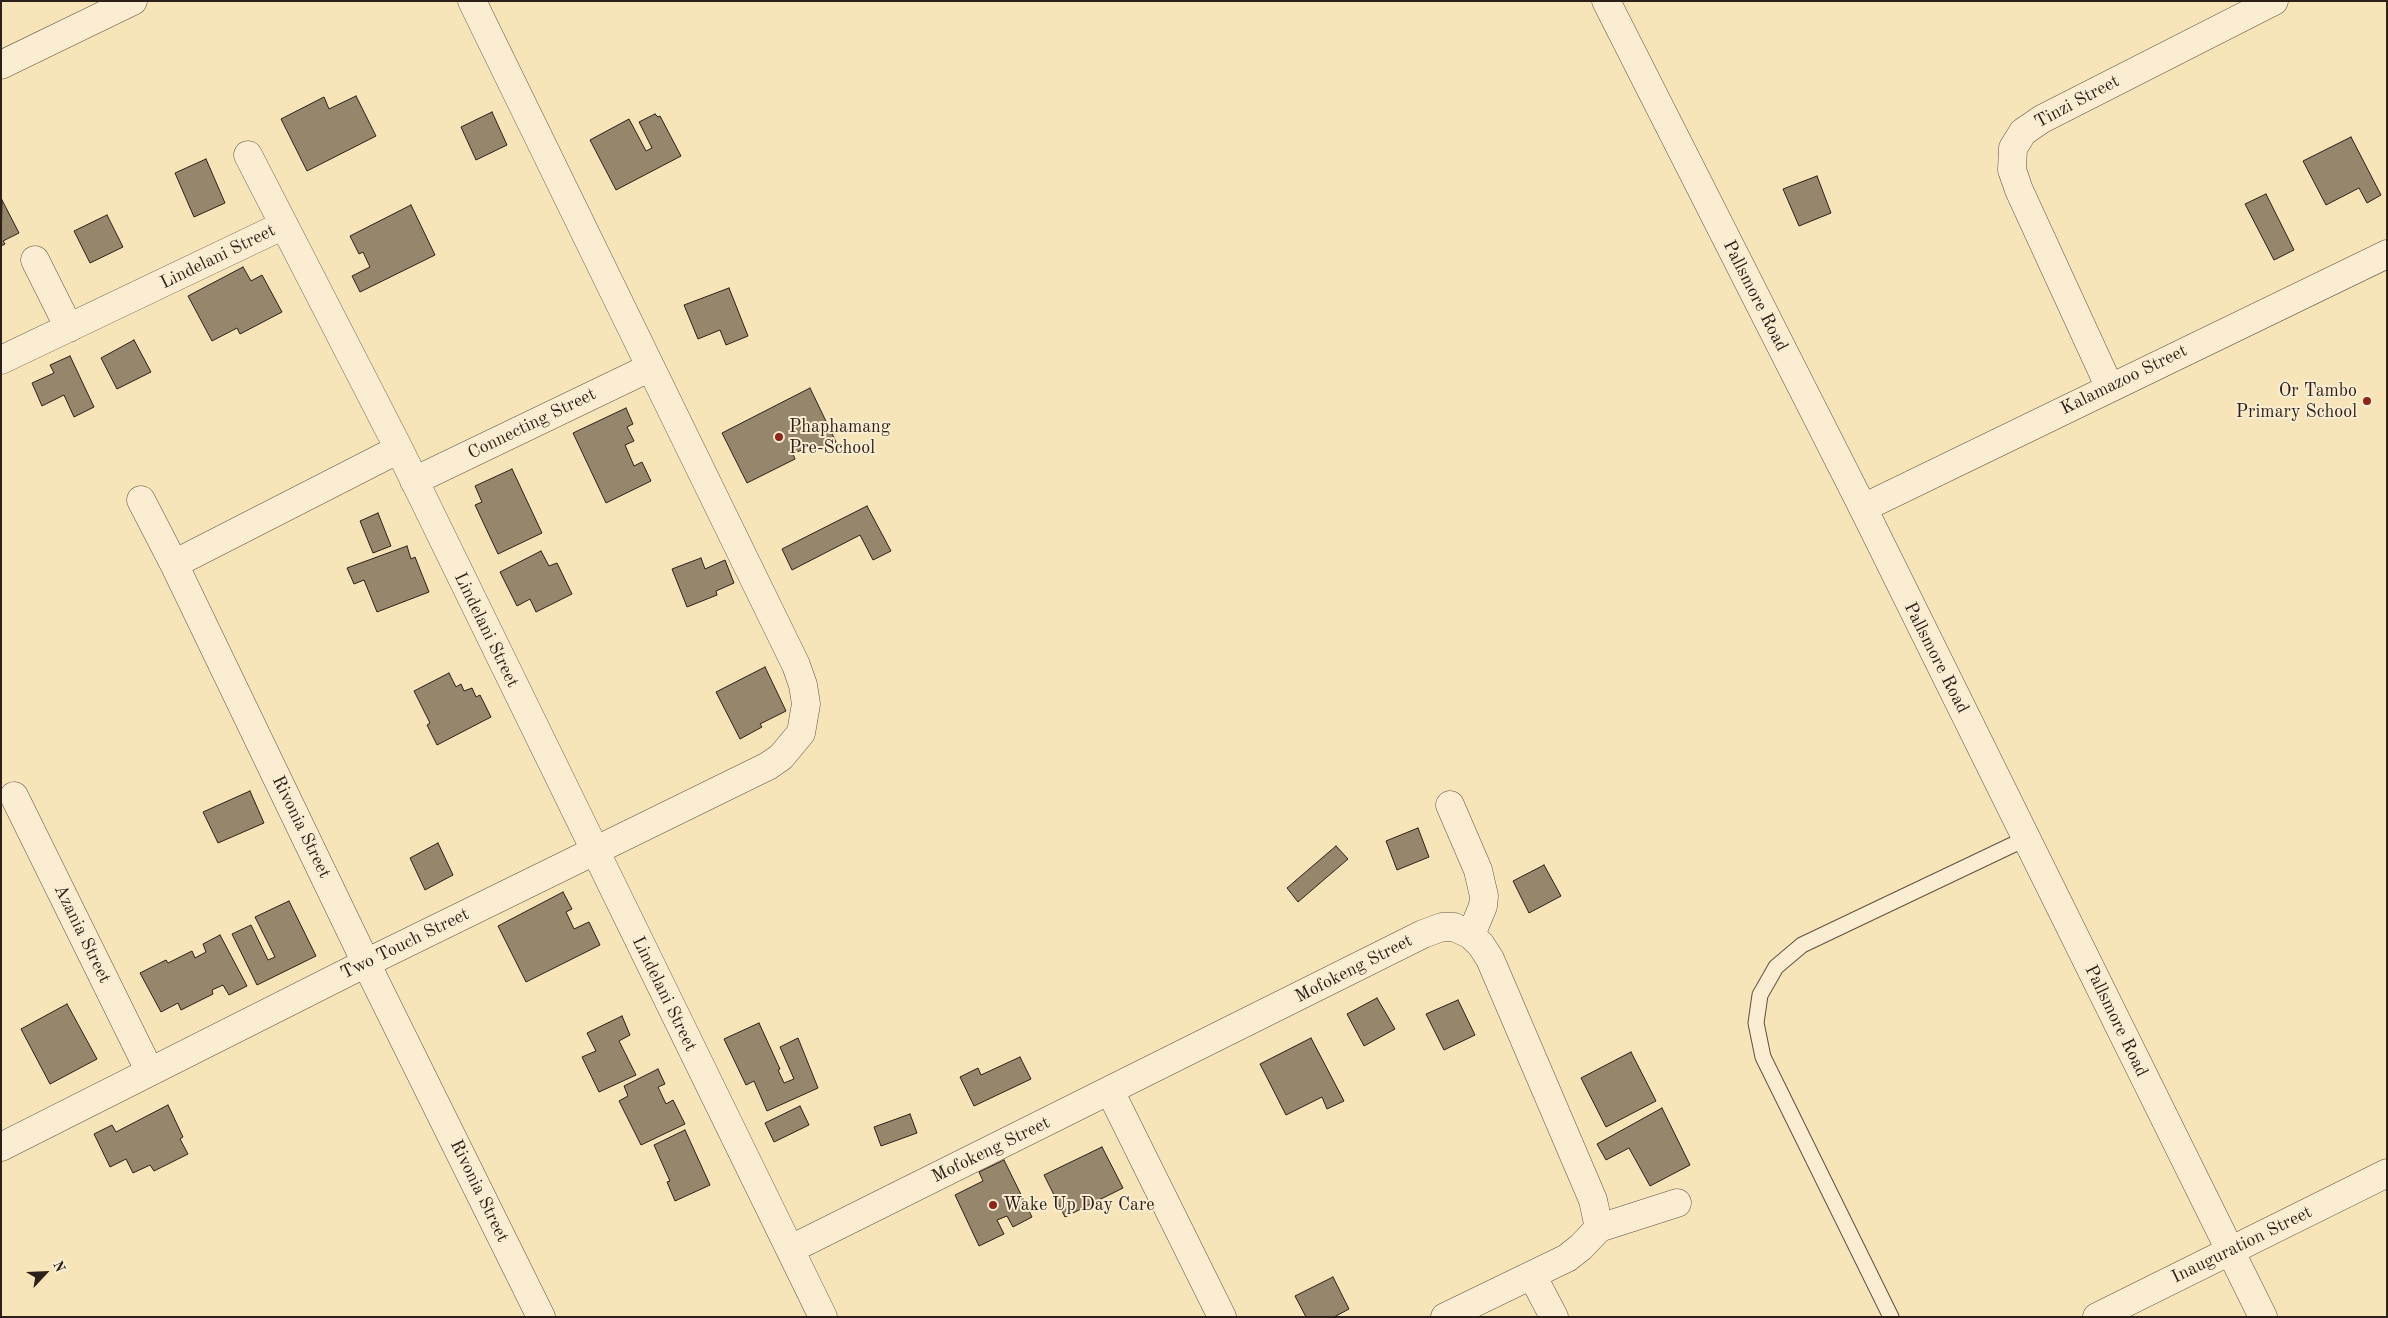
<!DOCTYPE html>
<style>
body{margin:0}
#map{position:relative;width:2388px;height:1318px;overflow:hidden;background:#f7e4b8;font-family:"Old Standard TT",serif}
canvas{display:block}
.frame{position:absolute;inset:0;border:2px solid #2d2019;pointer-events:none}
.north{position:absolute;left:20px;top:1248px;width:50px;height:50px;-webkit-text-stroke:4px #faedd1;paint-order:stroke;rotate:65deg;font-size:14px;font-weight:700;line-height:20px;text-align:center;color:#2d2019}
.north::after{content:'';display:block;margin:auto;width:18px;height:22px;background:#2d2019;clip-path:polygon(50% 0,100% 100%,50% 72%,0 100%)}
</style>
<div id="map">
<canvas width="2388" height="1318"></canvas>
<div class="frame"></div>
<div class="north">N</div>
</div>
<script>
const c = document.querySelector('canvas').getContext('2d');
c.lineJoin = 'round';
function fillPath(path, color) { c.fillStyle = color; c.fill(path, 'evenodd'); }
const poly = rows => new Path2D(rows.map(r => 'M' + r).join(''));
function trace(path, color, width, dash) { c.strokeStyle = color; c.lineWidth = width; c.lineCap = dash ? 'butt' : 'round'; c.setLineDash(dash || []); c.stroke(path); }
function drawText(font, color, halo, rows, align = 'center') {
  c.font = font + ' "Old Standard TT",serif'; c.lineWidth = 4; c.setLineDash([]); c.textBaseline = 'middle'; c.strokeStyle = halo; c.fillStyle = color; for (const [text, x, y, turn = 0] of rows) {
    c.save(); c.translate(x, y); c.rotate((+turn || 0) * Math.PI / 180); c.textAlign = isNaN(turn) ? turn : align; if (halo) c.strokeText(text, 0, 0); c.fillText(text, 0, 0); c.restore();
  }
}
const building = poly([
 [356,96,376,136,307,171,281,119,324,97,329,109,356,96],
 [492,112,507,145,476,160,461,127,492,112],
 [655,114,658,117,660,116,681,156,616,190,590,140,629,119,646,151,652,148,639,122,655,114],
 [2351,137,2381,195,2367,203,2359,188,2326,205,2303,161,2351,137],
 [206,159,225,203,194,217,175,173,206,159],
 [1817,176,1831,213,1799,226,1783,189,1817,176],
 [2266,194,2294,250,2274,260,2245,204,2266,194],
 [2,200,19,233,3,241,5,244,1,246,2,200],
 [411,205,435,255,360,292,352,276,370,267,363,252,359,254,350,236,411,205],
 [107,215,123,247,90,263,74,231,107,215],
 [243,267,251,281,262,275,282,312,240,334,237,328,212,341,188,296,243,267],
 [729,288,748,336,726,345,720,330,698,339,684,305,729,288],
 [134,340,151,372,117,389,101,358,134,340],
 [70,356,94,407,74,417,64,395,42,406,32,383,54,373,50,365,70,356],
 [810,388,836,442,815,452,812,445,793,454,795,459,747,483,722,433,810,388],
 [626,408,633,424,627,427,634,441,625,445,634,466,642,462,651,481,606,503,573,433,626,408],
 [512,469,542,533,498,554,475,505,482,502,475,486,512,469],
 [867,506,891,551,873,560,860,535,792,570,782,549,867,506],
 [378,513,391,546,373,553,360,521,378,513],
 [407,546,411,559,415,557,429,592,377,612,364,580,354,584,347,568,407,546],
 [541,551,549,566,557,563,572,594,536,612,530,599,517,606,500,572,541,551],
 [701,558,705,569,725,560,734,583,716,591,717,595,687,607,672,569,701,558],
 [765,667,786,711,760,724,762,727,740,739,716,692,765,667],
 [449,673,456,687,461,684,464,691,472,688,476,697,480,695,491,717,437,745,427,725,430,723,414,691,449,673],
 [250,791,264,823,218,843,203,812,250,791],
 [1418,828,1429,857,1397,870,1386,841,1418,828],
 [438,843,453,875,425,890,410,858,438,843],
 [1336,846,1348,859,1298,902,1287,888,1336,846],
 [1544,865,1561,896,1529,913,1513,881,1544,865],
 [563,892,572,909,566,912,574,929,589,922,600,945,526,982,498,926,563,892],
 [289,901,316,956,257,985,232,934,251,925,268,960,275,957,255,917,289,901],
 [220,935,247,986,229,995,223,985,212,990,213,994,181,1010,178,1003,161,1012,140,973,166,960,168,963,192,951,195,958,206,952,203,944,220,935],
 [1377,998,1395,1029,1364,1046,1347,1014,1377,998],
 [1458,1000,1475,1035,1444,1050,1426,1014,1458,1000],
 [67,1004,97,1059,50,1084,21,1029,67,1004],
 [622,1016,630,1035,619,1041,636,1075,599,1092,582,1057,596,1051,587,1033,622,1016],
 [759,1023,780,1069,778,1070,784,1083,794,1079,780,1047,798,1038,818,1088,767,1111,754,1081,746,1085,724,1039,759,1023],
 [1311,1038,1344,1101,1327,1109,1322,1097,1286,1115,1260,1064,1311,1038],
 [1631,1052,1656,1101,1606,1127,1581,1078,1631,1052],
 [1020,1057,1031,1079,974,1106,960,1077,978,1068,981,1075,1020,1057],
 [658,1069,665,1084,658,1087,666,1104,673,1100,685,1124,641,1145,619,1101,628,1096,624,1086,658,1069],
 [168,1105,183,1137,180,1139,188,1154,154,1171,150,1165,133,1173,126,1159,110,1167,94,1134,112,1125,116,1132,168,1105],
 [800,1106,809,1125,774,1142,765,1123,800,1106],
 [1662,1108,1690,1165,1650,1186,1629,1148,1606,1160,1597,1144,1662,1108],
 [910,1114,917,1133,881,1146,874,1127,910,1114],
 [685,1130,710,1185,675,1201,667,1182,670,1181,654,1145,685,1130],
 [1102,1147,1123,1188,1065,1217,1044,1175,1102,1147],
 [1004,1160,1032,1217,1013,1227,1007,1216,997,1220,1004,1234,979,1246,955,1195,983,1181,979,1172,1004,1160],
 [1333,1277,1349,1309,1334,1317,1306,1317,1295,1296,1333,1277]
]);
const service = poly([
 [1891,1317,1763,1057,1756,1023,1760,995,1776,967,1802,945,2027,838]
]);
const minor = poly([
 [248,155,399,449,823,1317],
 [35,260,69,328],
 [1,360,284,225],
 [2109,386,2019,190,2012,170,2013,148,2023,132,2042,119,2274,1],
 [399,449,174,564,366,963,541,1317],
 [414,481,649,368],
 [141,500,174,564],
 [1863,508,2387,254],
 [14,796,150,1072],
 [1450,805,1478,870,1484,896,1483,906,1471,935],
 [1110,1091,1222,1317],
 [1,1147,366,963,768,766,781,757,801,733,806,704,803,685,796,665,472,1],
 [1599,1228,1677,1203],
 [791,1249,1423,934,1442,927,1454,927,1471,935,1481,945,1490,959,1593,1200,1599,1228,1581,1247,1567,1258,1445,1317],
 [1532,1275,1554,1317]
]);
const tertiary = poly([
 [1606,1,1863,508,2263,1317],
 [1,65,133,1],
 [2097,1317,2387,1173]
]);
const markers = [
 [2367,401,5,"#8f2418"],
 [779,437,5,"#8f2418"],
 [993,1205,5,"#8f2418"]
];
const streetNames = [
 ["Tinzi Street",2077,102,-28],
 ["Lindelani Street",218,257,-26],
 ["Pallsmore Road",1755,296,63],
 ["Kalamazoo Street",2124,380,-26],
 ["Connecting Street",532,424,-26],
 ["Lindelani Street",486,630,64],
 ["Pallsmore Road",1936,658,63],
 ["Rivonia Street",301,827,64],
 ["Azania Street",82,934,64],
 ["Two Touch Street",405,944,-26],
 ["Mofokeng Street",1354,969,-27],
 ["Lindelani Street",664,994,64],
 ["Pallsmore Road",2116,1021,64],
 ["Mofokeng Street",991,1150,-26],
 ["Rivonia Street",479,1191,64],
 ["Inauguration Street",2242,1245,-26]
];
const poiNames = [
 ["Or Tambo",2357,391,"right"],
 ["Primary School",2357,412,"right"],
 ["Phaphamang",789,427],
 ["Pre-School",789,448],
 ["Wake Up Day Care",1003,1205]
];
fillPath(building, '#96866c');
trace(building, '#2d2019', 1);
trace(service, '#605141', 17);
trace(minor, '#605141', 29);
trace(tertiary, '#605141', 29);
trace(service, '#faedd1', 15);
trace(minor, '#faedd1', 28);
trace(tertiary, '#faedd1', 28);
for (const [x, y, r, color] of markers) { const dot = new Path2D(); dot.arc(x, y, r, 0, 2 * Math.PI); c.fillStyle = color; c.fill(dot); trace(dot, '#faedd1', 2); }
drawText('18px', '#2d2019', '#faedd1', streetNames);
drawText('18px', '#2d2019', '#faedd1', poiNames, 'left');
</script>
